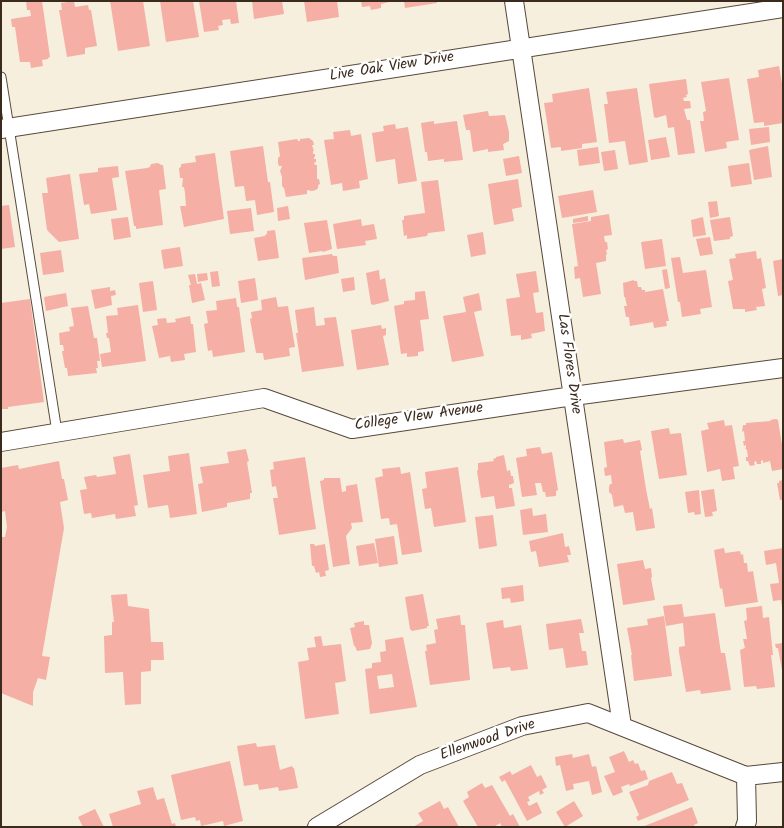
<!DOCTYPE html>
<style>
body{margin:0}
#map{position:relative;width:784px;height:828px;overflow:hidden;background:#f6efdd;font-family:Kalam,sans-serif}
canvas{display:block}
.frame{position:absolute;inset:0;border:2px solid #3b2a1e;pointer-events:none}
</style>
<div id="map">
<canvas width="784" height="828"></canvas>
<div class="frame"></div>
</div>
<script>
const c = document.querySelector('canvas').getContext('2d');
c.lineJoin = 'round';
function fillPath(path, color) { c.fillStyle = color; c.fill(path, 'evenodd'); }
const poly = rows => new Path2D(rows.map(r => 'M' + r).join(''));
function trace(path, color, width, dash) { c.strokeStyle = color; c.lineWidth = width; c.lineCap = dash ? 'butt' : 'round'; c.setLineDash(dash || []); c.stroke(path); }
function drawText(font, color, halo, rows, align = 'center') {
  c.font = font + ' Kalam,sans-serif'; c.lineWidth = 5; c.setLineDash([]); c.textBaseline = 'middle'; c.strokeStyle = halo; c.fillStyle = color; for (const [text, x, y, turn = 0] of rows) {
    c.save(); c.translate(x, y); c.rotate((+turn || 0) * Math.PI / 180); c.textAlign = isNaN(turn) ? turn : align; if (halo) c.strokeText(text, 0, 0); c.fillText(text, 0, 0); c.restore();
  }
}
const building = poly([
 [26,1,42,1,50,57,48,58,48,59,42,60,43,66,31,68,30,62,20,62,15,27,12,27,11,19,31,16,30,10,27,10],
 [74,1,75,7,88,5,89,10,91,10,97,46,85,48,85,54,67,57,59,10,62,10,61,3],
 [110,1,143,1,150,46,118,51],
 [160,1,193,1,199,37,166,42],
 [199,1,236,1,239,23,231,24,230,19,222,20,223,25,218,26,219,30,204,32],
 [252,1,282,1,284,14,254,19],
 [304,1,337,1,339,17,307,22],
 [361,1,389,1,389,2,381,4,381,8,371,10,370,6,362,7],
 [404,1,436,1,437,3,405,8],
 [779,66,783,89,783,123,764,126,764,122,754,123,747,79,759,77,758,70],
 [729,78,739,140,726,142,727,148,705,152,700,121,704,121,703,112,706,111,701,82],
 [686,79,688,94,686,95,687,97,683,98,684,101,690,101,691,108,684,109,687,120,690,120,695,153,678,155,674,127,668,128,666,115,656,118,654,117,649,84],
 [589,88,597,142,582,144,582,148,561,151,561,147,551,148,544,103,553,102,552,94],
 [637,88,648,162,629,165,625,141,609,143,604,104,608,104,606,92],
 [488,111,489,116,505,115,509,132,509,141,503,144,504,150,488,152,488,149,473,152,470,130,466,130,463,115],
 [434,121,434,124,457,121,463,160,444,162,444,159,428,161,427,152,425,152,421,123],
 [395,124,396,129,408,127,417,181,398,184,395,159,376,162,372,133,384,131,383,126],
 [769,127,770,142,751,145,749,129],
 [350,130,351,136,361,134,368,179,359,181,360,188,343,191,342,183,331,185,324,140,334,139,333,132],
 [666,137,670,157,651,160,648,140],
 [309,138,313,141,314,145,312,145,314,151,313,151,313,154,315,154,315,157,314,157,314,159,316,159,316,162,314,163,315,165,317,165,317,179,319,179,320,184,318,185,318,188,316,190,312,191,307,190,307,194,286,197,284,188,282,186,282,177,280,171,282,166,279,166,278,163,278,158,280,156,278,142,297,139,298,141,300,141,300,139],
 [263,146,268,182,270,182,274,212,257,215,255,200,246,201,244,186,235,187,230,151],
 [768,146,772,177,754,180,749,150],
 [598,147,600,163,579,166,577,150],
 [615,150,618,169,604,171,601,152],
 [215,153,224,219,184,227,180,206,186,206,185,193,184,187,182,187,183,178,180,178,179,168,181,167,181,164,196,162,195,156],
 [519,156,522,173,506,176,503,159],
 [158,163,161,165,163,165,166,189,159,190,163,225,136,229,136,226,134,226,125,171,147,168,150,167,151,164],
 [749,163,752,184,731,187,728,166],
 [118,166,119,177,112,178,117,210,91,214,89,204,84,205,79,174,98,172,98,168],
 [70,174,79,239,59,242,47,230,42,193,48,193,46,178],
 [518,179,522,207,512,209,514,221,494,225,488,184],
 [438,180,445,231,428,233,427,236,407,239,407,235,404,236,402,220,404,220,404,216,425,213,421,182],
 [593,190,597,212,562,218,558,196],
 [717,201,719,216,710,218,708,202],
 [9,205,15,247,1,249,1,206],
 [288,206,290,219,278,221,277,208],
 [251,208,254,231,230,234,227,211],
 [609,214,612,235,604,236,605,242,607,242,608,249,606,250,607,254,606,255,606,261,596,263,601,294,583,297,580,278,575,279,574,267,578,266,572,224,591,221,591,217],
 [588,216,588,221,573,223,573,219],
 [128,217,131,237,114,240,111,219],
 [703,217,706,235,693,237,691,220],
 [730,217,733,236,730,237,730,239,714,241,710,220],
 [361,219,362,226,374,224,377,239,365,241,366,245,337,249,333,224],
 [327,220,332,249,323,252,322,251,309,253,304,223],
 [275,230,279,258,258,261,254,238,265,236,265,235,267,234,267,231],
 [483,232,486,254,471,257,467,235],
 [710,237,713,254,700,256,696,239],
 [662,239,666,266,645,269,641,242],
 [180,247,183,266,164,269,161,250],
 [61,250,64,272,43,275,40,253],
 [756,251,757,259,761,258,766,288,762,289,765,306,756,307,757,310,745,312,745,309,733,309,728,281,733,280,729,259,736,258,735,254],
 [332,254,333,256,337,256,339,273,305,280,302,258],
 [680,257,683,273,706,270,712,307,700,309,701,314,682,317,680,302,678,302,671,258],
 [783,259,783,295,778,296,773,261],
 [667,269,670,288,665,289,662,270],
 [379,270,380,280,385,278,389,301,373,305,371,304,366,273],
 [218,271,220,286,212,287,210,272],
 [536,271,539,292,533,293,536,313,543,312,545,331,531,334,532,338,521,340,521,335,511,336,506,299,520,297,516,274],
 [207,273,208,280,198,282,197,274],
 [195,274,197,284,201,283,205,300,192,303,189,285,191,285,188,275],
 [354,277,355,290,343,292,341,279],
 [255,278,258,300,241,303,238,281],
 [634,280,634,281,637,281,638,287,641,287,642,290,645,290,645,292,663,289,669,321,666,321,667,326,654,328,653,322,630,326,629,317,626,317,624,306,627,306,625,297,624,297,623,283],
 [153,281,157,310,143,312,139,283],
 [110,287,110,291,115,290,116,295,111,296,112,305,95,309,91,290],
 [425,291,429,319,420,320,424,351,418,352,418,356,407,357,407,353,401,354,394,306,404,304,404,301,415,300,415,292],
 [66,293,68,306,46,311,44,297],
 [479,293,482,310,474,312,484,356,452,362,443,316,466,312,463,297],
 [276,297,278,307,288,306,295,347,289,348,290,356,264,360,263,353,256,353,250,319,252,318,251,312,262,310,261,300],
 [236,298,237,307,239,307,245,352,213,357,212,350,208,351,204,324,208,323,206,311,217,310,216,301],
 [30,299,44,402,8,407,8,409,1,409,1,303],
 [138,305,146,361,102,367,100,354,111,352,109,338,107,338,106,333,108,333,106,316,118,315,117,308],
 [88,306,94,338,97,338,100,361,97,361,98,368,96,368,97,373,68,376,67,368,65,368,62,351,64,351,63,345,60,345,59,333,70,331,69,327,74,326,71,308],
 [314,307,316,326,325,325,324,318,336,317,344,366,302,372,296,333,298,333,295,310],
 [190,316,191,324,193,324,196,352,184,354,185,360,171,362,170,356,159,358,152,326,158,325,157,319,166,318,167,323,176,322,175,319],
 [381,325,382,329,386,328,386,335,383,336,389,365,357,370,351,330],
 [776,419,778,420,783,451,783,469,772,471,770,461,763,463,763,460,761,461,761,464,757,464,756,461,754,462,755,465,750,466,748,461,746,461,746,457,748,457,747,450,745,448,746,448,746,445,744,446,743,441,745,441,744,431,742,432,743,425,746,425,746,423,771,421,770,420],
 [724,420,725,426,732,425,739,466,733,467,735,479,722,481,720,469,707,472,701,431,709,429,707,423],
 [669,428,670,434,681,433,687,475,659,479,651,431],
 [623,439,624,443,640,440,642,450,640,451,646,489,650,509,652,508,655,528,636,531,633,512,625,513,623,505,614,507,612,495,609,492,609,487,610,484,612,484,611,475,605,476,604,468,607,467,604,442],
 [540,447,542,454,552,452,558,490,556,491,556,496,546,497,545,492,543,492,541,483,535,483,537,495,522,497,516,458,527,456,526,449],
 [246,449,249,461,247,462,252,493,250,493,250,499,227,503,227,507,202,512,198,484,203,483,200,467,229,463,227,452],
 [189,453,197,514,170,518,168,505,148,508,143,475,170,471,168,456],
 [130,454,138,505,134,506,136,516,116,519,115,514,92,518,91,513,84,514,80,490,87,489,84,477,96,475,97,477,116,474,113,457],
 [504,455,507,471,510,470,511,476,513,476,514,483,509,485,509,488,512,488,515,506,496,509,494,496,481,498,477,471,478,470,478,463,494,461,493,459,496,458,496,457],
 [305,457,316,529,279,535,273,498,278,498,276,486,272,487,270,470,274,469,273,462],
 [59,461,62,479,64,479,68,500,60,502,64,528,42,656,50,657,46,680,38,678,33,692,33,706,1,693,1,543,2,537,5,537,7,527,5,511,1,512,1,468,18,465,19,469],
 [400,467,401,474,410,472,422,552,402,555,397,524,390,525,389,518,381,519,375,478,383,476,382,469],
 [458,467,466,522,434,527,431,508,425,509,422,489,427,488,425,472],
 [324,478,340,478,342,492,346,491,346,486,357,484,363,522,351,523,352,528,346,536,350,564,333,567,320,481,324,480],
 [783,480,783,500,780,500,777,483,779,483,779,481],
 [714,489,717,511,712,512,713,516,705,517,701,491],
 [699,490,701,514,695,515,694,512,688,513,685,492],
 [532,508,533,516,546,514,548,532,523,535,520,510],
 [493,515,497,546,479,549,475,517],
 [563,533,565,547,569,546,571,555,567,555,569,562,539,567,536,551,531,552,529,541],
 [394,536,398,564,379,567,375,539],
 [374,543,378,563,359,566,356,546],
 [310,544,314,544,315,546,325,544,329,570,325,571,326,576,320,577,319,572,316,573,314,566,312,566],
 [724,548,725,553,740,551,741,555,743,554,744,563,747,563,748,572,753,571,758,602,725,607,722,588,720,589,714,550],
 [783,548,783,607,782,608,781,600,773,601,770,584,779,583,776,563,766,565,764,551],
 [643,560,645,569,651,568,652,577,651,578,655,600,623,605,617,564],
 [523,585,524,601,511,603,510,598,502,599,501,588],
 [127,594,128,606,149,609,151,642,163,642,164,660,151,660,151,671,141,672,141,704,125,705,123,672,105,673,104,636,112,635,112,622,114,622,111,595],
 [423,594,429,626,427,626,427,628,412,631,410,629,405,597],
 [682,604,684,617,715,613,721,653,725,653,731,690,701,694,700,690,686,692,679,652,679,647,685,646,683,623,666,626,663,606],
 [762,606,763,618,769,617,773,655,771,655,775,687,757,689,756,686,744,687,740,650,745,648,743,639,747,639,744,621,747,620,746,608],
 [460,615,461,625,465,625,470,680,430,685,425,651,427,651,426,645,436,643,434,630,438,629,436,619],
 [664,616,672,676,634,681,631,655,632,655,627,628,648,625,647,619],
 [581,619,584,633,579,633,582,651,586,651,588,665,566,668,563,648,549,650,546,624],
 [503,620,504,628,521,625,528,669,511,671,510,667,493,669,486,623],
 [364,621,364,625,369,625,372,643,370,649,357,651,355,646,354,646,350,628,355,627,354,623],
 [321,636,323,646,341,644,346,681,335,683,339,714,305,719,298,662,309,660,307,648,316,647,314,637],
 [403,637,417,707,370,714,365,669,372,668,372,663,381,662,380,652,386,651,385,640],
 [392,674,394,687,379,689,377,676],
 [783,643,783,670,782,670,778,648,776,648,775,644],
 [256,743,257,747,275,745,280,770,292,766,293,768,294,768,298,788,279,791,278,787,259,790,258,784,244,786,237,746],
 [624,751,629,762,633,760,635,764,638,763,641,771,645,770,648,779,630,786,629,784,621,787,623,792,613,796,604,776,615,772,609,757],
 [572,754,573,758,589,754,592,767,596,766,602,792,592,795,589,781,573,784,574,789,566,791,560,765,556,766,555,757],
 [230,761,243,821,224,826,223,821,201,826,200,820,196,821,195,817,181,820,171,775],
 [531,765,537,777,541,775,547,787,542,790,544,793,540,795,539,791,528,797,530,801,527,802,529,806,537,802,542,813,527,821,505,780,502,782,499,777,510,771,512,775],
 [672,772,677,784,682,783,689,800,638,821,636,817,639,815,629,792,648,785,649,781],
 [482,783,485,788,492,785,510,816,513,814,520,827,502,827,500,823,494,827,478,827,463,801,469,797,467,792],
 [153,787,157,800,164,798,172,824,175,823,176,827,113,827,109,814,141,804,137,791],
 [440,801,444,809,448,807,459,827,413,827,423,821,418,813],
 [574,801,583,816,565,827,556,812],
 [692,807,698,823,694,825,694,827,642,827],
 [95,809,104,827,83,827,78,817]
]);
const lane = poly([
 [1,77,57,432]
]);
const street = poly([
 [514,1,622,726],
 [1,129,783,8],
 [1,442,264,398,352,429,573,396,783,368],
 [317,827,420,765,522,726,588,713,746,776,783,772],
 [745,827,747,821,746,776]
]);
const streetNames = [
 ["Live Oak View Drive",392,68,-9],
 ["Las Flores Drive",568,364,82],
 ["College VIew Avenue",419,418,-8],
 ["Ellenwood Drive",488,741,-19]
];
fillPath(building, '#f5afa5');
trace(lane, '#57483b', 11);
trace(street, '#57483b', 20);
trace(lane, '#fff', 9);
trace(street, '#fff', 18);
drawText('15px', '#3b2a1e', '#fff', streetNames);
</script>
